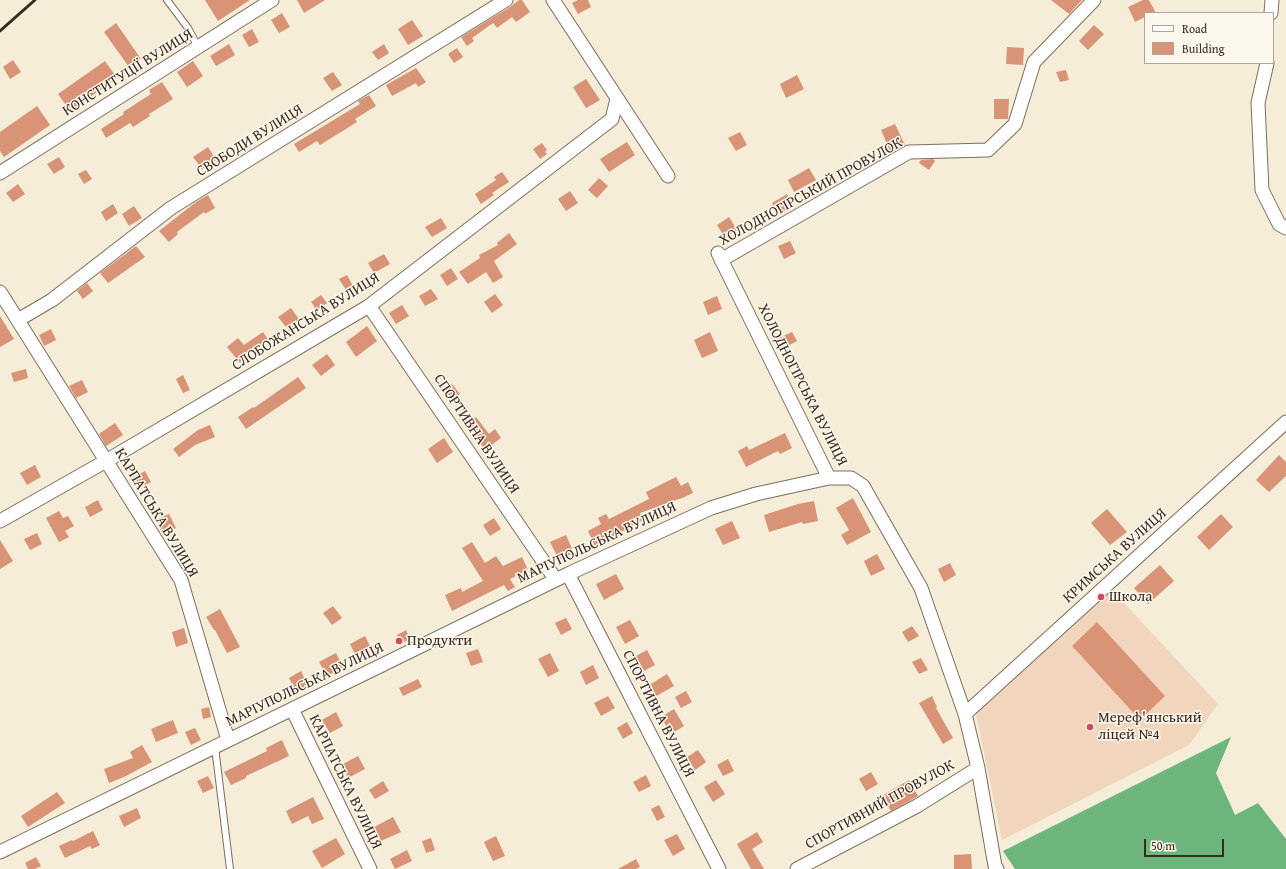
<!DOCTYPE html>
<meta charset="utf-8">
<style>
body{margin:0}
#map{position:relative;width:1286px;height:869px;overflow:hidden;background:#f5edd7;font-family:"Gentium Book Plus",serif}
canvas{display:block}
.legend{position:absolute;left:1144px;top:12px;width:130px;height:52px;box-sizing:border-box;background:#fbf7ec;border:1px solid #aea59a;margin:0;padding:5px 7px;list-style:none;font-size:12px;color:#3b2a1e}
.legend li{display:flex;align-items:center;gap:8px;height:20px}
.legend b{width:20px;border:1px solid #aea59a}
.scale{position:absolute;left:1144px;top:839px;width:80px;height:18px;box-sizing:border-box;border:2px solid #3b2a1e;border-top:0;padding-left:5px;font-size:12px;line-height:14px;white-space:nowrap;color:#3b2a1e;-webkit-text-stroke:3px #fbf7ec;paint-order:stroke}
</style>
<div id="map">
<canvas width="1286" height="869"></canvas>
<ul class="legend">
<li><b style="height:5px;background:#fff"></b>Road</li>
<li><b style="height:11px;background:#d99376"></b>Building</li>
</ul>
<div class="scale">50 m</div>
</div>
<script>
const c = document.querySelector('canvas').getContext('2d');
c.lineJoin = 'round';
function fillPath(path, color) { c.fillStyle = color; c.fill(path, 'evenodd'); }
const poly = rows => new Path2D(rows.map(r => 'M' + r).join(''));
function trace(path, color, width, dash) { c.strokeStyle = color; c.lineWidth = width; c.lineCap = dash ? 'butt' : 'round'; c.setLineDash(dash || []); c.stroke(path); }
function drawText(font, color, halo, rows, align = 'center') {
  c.font = font + ' "Gentium Book Plus",serif'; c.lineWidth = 3; c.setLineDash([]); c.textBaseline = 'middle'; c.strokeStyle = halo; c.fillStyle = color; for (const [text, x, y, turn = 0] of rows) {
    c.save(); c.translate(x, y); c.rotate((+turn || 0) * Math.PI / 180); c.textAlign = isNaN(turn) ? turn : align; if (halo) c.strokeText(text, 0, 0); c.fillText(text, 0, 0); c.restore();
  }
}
const built = poly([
 [1111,589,1218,704,1189,745,1002,840,975,709]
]);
const forest = poly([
 [1231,737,1216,773,1235,815,1258,803,1286,839,1286,869,1015,869,1003,851]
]);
const building = poly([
 [205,0,250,0,218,21],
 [297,0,325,0,304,13],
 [519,0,522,0,530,12,516,22,512,17,497,28,493,23,472,38,474,41,467,46,461,37,510,7],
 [578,0,588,0,591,7,578,14,572,3],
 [1051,0,1082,0,1069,14],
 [1143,0,1149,0,1156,13,1145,13,1145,17,1135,22,1128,7],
 [282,13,290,27,279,33,271,20],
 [412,20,423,36,408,45,398,29],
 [116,23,141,59,129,67,104,32],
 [1094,25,1104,34,1088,50,1079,41],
 [252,29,259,42,249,47,242,35],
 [229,44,235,55,216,66,210,56],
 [384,44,389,53,378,60,372,52],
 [1007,47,1024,48,1023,65,1006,64],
 [457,48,463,57,454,63,448,54],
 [13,60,21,72,10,79,3,67],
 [105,61,117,78,70,111,58,94],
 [193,61,203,76,187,87,177,72],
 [416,68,426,82,418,87,416,83,392,96,386,85],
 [1066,70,1069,80,1060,82,1056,72],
 [333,72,342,85,332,91,323,78],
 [797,75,804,89,786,98,780,84],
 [586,79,600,100,586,108,573,87],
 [162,82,173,99,149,114,150,116,133,127,130,123,106,138,101,129,124,114,123,112,151,94,149,90],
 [369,95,376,106,355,119,357,122,320,145,317,141,299,152,294,144,360,104,358,101],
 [994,99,1009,99,1008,119,994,119],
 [37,106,50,125,4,157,0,151,0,132],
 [895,124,905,145,891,153,881,130],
 [740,132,747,145,736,151,728,138],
 [627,142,635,155,609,172,600,159],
 [542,143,547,150,545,152,547,154,540,159,533,149],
 [208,147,216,160,202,169,193,157],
 [59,157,65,167,54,174,47,164],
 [933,159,935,161,929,170,919,163,921,160],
 [809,168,816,180,794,192,788,180],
 [86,170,92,179,84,184,78,174],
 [502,172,509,182,492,193,494,195,481,204,475,194,496,180,494,177],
 [599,178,608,186,597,198,588,190],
 [18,184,25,194,13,202,6,193],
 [570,191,578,203,566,211,558,199],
 [787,194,794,207,779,215,772,203],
 [208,195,215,208,205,214,204,212,177,232,178,234,169,242,159,231,196,202],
 [113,204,118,213,106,221,101,212],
 [134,206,142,218,129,226,122,214],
 [729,217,737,230,725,238,717,225],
 [441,218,447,228,432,237,425,227],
 [509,233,517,244,494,261,503,277,493,283,486,272,468,284,459,272,480,258,479,255,498,245,497,243],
 [790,241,796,253,784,259,778,246],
 [136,246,145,257,108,283,100,273],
 [384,254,390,264,374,273,368,263],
 [451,268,458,279,447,286,440,275],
 [347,275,353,286,346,290,339,279],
 [87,283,93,291,83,299,77,291],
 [431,289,438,299,425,306,419,296],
 [495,294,503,305,492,313,484,302],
 [321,295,327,303,317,310,311,302],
 [717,296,722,309,708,315,703,302],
 [402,305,409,316,396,324,389,313],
 [291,308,301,322,289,331,278,317],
 [0,316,14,339,0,347],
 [367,326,377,341,356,357,346,342],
 [51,329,56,340,44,346,39,335],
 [263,332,269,341,251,353,240,363,227,347,238,338,244,345],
 [710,332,718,351,702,358,694,340],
 [792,332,797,341,784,348,779,338],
 [327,354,335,365,321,376,312,365],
 [26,369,28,378,14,382,11,373],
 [183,375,190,390,183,393,176,379],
 [298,377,306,388,246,429,238,417,253,407,254,408],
 [82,380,88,392,76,398,69,386],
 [452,384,460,394,452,400,444,389],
 [476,417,489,434,495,429,501,438,485,450,479,441,480,440,467,424],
 [115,423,123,435,106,446,99,434],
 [210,425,215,437,195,445,179,457,173,449,198,430],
 [785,433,792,448,780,454,778,451,746,467,738,451,747,446,749,450],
 [444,438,453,452,437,463,428,449],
 [1279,455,1286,462,1286,476,1269,492,1256,480],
 [35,465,41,477,27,485,20,473],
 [145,471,151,482,138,489,131,478],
 [676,477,681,486,688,482,693,493,680,499,679,499,640,513,643,520,595,546,588,531,601,524,598,518,606,514,609,519,649,499,646,492],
 [853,498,871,532,847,545,841,535,849,530,836,508],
 [98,500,103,510,90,517,85,507],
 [814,501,818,521,803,524,802,522,769,532,764,515,798,504],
 [1107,509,1127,532,1110,545,1091,523],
 [59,511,63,518,68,516,74,526,65,531,69,537,59,542,46,518],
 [169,514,176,528,163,535,156,520],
 [1221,514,1233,527,1209,550,1197,537],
 [494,518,501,529,490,536,483,525],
 [732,521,740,538,723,545,715,529],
 [37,533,42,544,30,550,24,539],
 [566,535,574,553,559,560,550,542],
 [0,540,13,561,0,569],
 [472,542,485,563,496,556,503,566,522,557,528,570,510,579,515,587,508,591,504,585,452,611,445,595,461,588,462,592,483,581,462,548],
 [877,554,885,569,871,576,864,561],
 [950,563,956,575,944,582,938,569],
 [1160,565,1174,581,1148,604,1134,588],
 [616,574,624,589,604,600,596,584],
 [333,606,342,618,332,625,323,613],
 [220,609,240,647,227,653,215,630,214,630,206,617],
 [566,618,572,629,561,635,555,623],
 [630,620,639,636,625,644,616,627],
 [1097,622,1165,696,1140,720,1072,646],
 [912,626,919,636,908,642,902,632],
 [184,628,188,643,176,647,172,632],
 [406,630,410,639,400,644,397,635],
 [365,636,372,650,357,658,350,644],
 [478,649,483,662,471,666,466,653],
 [647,650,655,665,644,671,636,656],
 [336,653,343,667,327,676,319,662],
 [550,653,559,671,548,677,538,659],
 [921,658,928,670,919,674,912,662],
 [593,665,599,678,586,685,580,672],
 [301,671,308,686,296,692,289,678],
 [667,674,674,686,653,698,646,687],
 [418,679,422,687,403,696,399,688],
 [686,691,692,702,681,708,675,697],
 [608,696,615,708,601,716,594,703],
 [932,696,937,707,936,708,953,738,943,744,919,703],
 [209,707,211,717,203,719,201,709],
 [674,709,684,726,671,734,661,717],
 [336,712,343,726,330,733,322,720],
 [173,720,178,733,156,742,151,729],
 [627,722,633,733,623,739,617,728],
 [195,728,201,740,191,745,185,732],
 [282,740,289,756,246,776,246,778,231,785,224,772,267,751,266,748],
 [142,745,152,762,126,776,109,783,104,769,133,758,130,752],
 [698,750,706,762,695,770,687,757],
 [358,756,365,769,348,778,341,765],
 [728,759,734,771,723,776,717,765],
 [871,772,878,784,866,791,859,779],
 [646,775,651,786,639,792,633,782],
 [208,776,214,788,203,793,197,781],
 [716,780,725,794,713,802,704,787],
 [909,780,918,796,891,811,882,796],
 [383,781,389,791,375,799,369,790],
 [57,792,65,803,28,827,21,816],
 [313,797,324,819,312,824,308,816,292,824,286,811],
 [659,805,665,817,657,821,651,809],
 [137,808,141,818,124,827,119,816],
 [393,817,401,832,381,841,374,827],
 [93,831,100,845,92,849,90,846,65,858,59,846,72,840,73,841],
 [757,832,763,842,752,849,764,869,751,869,737,844],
 [677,834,685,849,673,856,664,840],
 [496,836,505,856,493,861,484,842],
 [336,838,345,854,322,868,312,851],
 [431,838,435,850,426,853,422,841],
 [407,850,412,861,395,869,390,859],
 [971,854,972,869,954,869,954,855],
 [36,857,41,866,35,869,28,869,25,863],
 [636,859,640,867,636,869,618,869]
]);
const service = poly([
 [167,0,188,28,198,47],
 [215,747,230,869]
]);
const minor = poly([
 [553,0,668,176],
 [1271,13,1272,0],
 [1267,63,1258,103,1262,190,1279,224,1286,228],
 [0,173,272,0],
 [718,253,829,478,851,478,863,486,921,588,965,714,978,768,995,866,997,869],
 [721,260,909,152,988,150,1015,124,1034,62,1094,0],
 [0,292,181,580,228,740],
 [369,306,556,580],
 [18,320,52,300,171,208,506,0],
 [0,521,106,461,369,306,612,119,617,99],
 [568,574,719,869],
 [292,709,370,869],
 [965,714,1286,422],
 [0,852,568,574,711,508,756,494,829,478],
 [797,869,917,806,978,768]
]);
const rail = poly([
 [0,31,35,0]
]);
const markers = [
 [1101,597,4,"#d1495b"],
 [399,641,4,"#d1495b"],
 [1090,727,4,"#d1495b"]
];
const streetNames = [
 ["КОНСТИТУЦІЇ ВУЛИЦЯ",128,73,-32],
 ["СВОБОДИ ВУЛИЦЯ",250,141,-32],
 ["ХОЛОДНОГІРСЬКИЙ ПРОВУЛОК",811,192,-29],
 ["СЛОБОЖАНСЬКА ВУЛИЦЯ",306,322,-32],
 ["ХОЛОДНОГІРСЬКА ВУЛИЦЯ",802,385,63],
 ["СПОРТИВНА ВУЛИЦЯ",476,434,56],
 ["КАРПАТСЬКА ВУЛИЦЯ",156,513,59],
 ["МАРІУПОЛЬСЬКА ВУЛИЦЯ",597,543,-25],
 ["КРИМСЬКА ВУЛИЦЯ",1115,556,-42],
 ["МАРІУПОЛЬСЬКА ВУЛИЦЯ",305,685,-26],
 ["СПОРТИВНА ВУЛИЦЯ",658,714,63],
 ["КАРПАТСЬКА ВУЛИЦЯ",345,782,64],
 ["СПОРТИВНИЙ ПРОВУЛОК",880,805,-29]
];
const poiNames = [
 ["Школа",1109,597],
 ["Продукти",407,641],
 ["Мереф'янський",1098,718],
 ["ліцей №4",1098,735]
];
fillPath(built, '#f2d5bd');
fillPath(forest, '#6cb57c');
fillPath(building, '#d99376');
trace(service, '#7c6e5f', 8);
trace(minor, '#7c6e5f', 15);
trace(service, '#fff', 6);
trace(minor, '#fff', 13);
trace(rail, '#3b2a1e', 3);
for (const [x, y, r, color] of markers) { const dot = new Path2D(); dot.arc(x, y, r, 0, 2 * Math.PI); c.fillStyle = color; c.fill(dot); trace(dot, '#fbf7ec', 1.5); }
drawText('15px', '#3b2a1e', '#fbf7ec', streetNames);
drawText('15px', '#3b2a1e', '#fbf7ec', poiNames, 'left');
</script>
